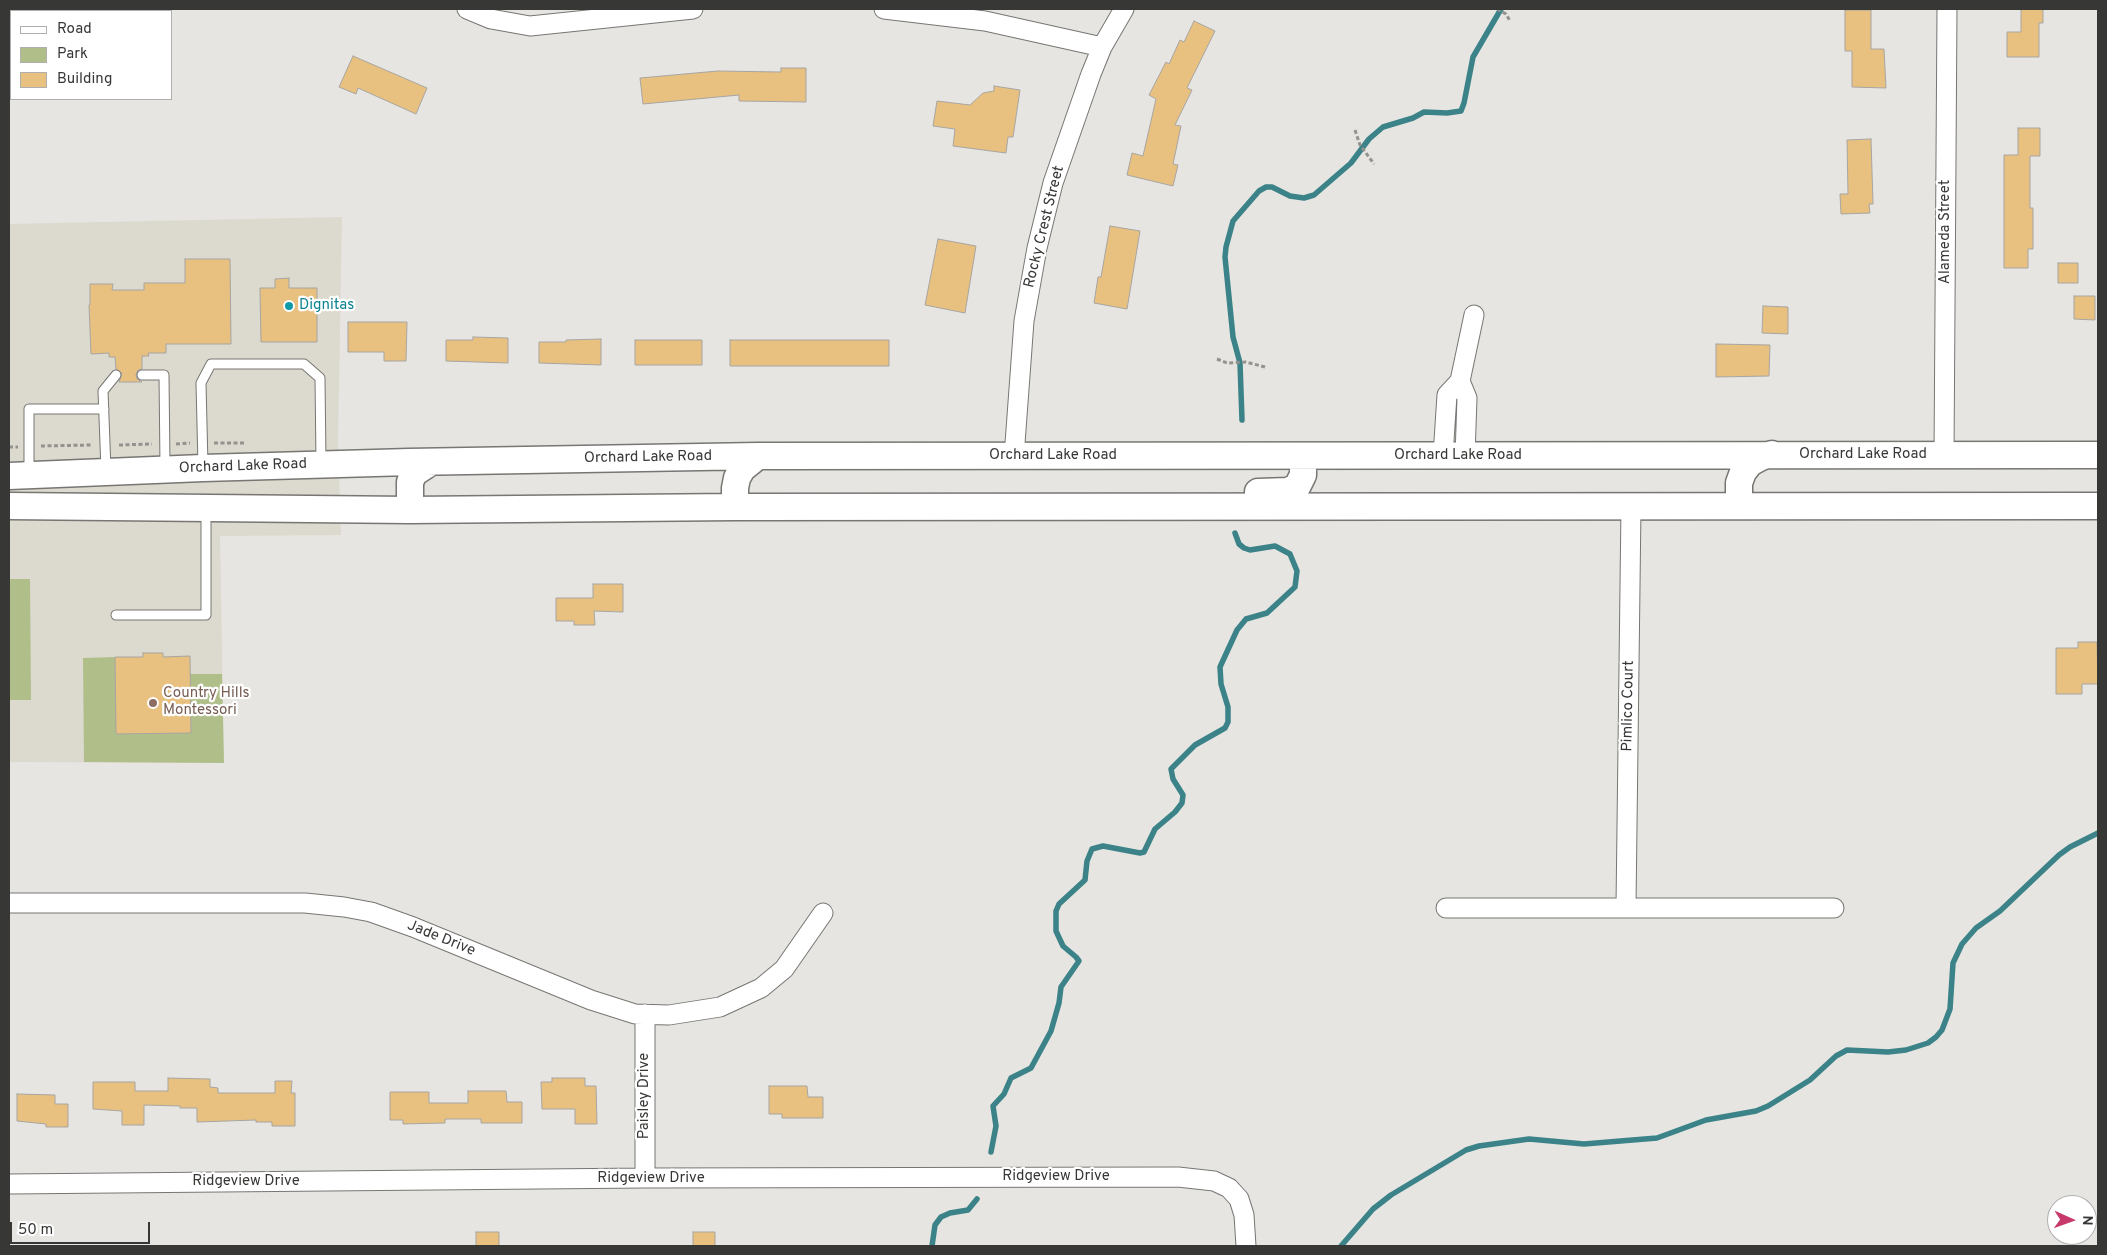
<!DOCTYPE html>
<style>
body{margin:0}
#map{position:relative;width:2107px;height:1255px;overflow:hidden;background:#e6e5e1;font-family:Overpass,sans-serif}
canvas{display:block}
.frame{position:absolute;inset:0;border:10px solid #373735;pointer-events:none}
.legend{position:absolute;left:10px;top:10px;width:162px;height:90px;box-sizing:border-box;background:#fff;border:1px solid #afafae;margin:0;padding:6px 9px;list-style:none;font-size:15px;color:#373735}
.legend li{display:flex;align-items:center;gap:10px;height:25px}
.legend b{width:25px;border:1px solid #afafae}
.north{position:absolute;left:2047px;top:1195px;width:50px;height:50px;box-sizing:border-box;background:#fff;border:1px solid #afafae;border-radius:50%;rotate:92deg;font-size:14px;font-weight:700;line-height:20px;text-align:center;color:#373735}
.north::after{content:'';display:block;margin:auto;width:18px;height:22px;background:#c6396a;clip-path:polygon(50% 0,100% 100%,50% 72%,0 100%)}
.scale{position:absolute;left:10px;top:1222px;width:140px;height:22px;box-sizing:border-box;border:2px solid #373735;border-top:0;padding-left:6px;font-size:15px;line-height:18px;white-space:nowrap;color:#373735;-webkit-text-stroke:4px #fff;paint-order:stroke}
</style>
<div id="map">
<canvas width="2107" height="1255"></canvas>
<div class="frame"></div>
<ul class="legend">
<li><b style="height:6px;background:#fff"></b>Road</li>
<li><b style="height:14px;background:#b0bf8a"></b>Park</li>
<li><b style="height:14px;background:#e8c180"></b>Building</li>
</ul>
<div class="north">N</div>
<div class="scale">50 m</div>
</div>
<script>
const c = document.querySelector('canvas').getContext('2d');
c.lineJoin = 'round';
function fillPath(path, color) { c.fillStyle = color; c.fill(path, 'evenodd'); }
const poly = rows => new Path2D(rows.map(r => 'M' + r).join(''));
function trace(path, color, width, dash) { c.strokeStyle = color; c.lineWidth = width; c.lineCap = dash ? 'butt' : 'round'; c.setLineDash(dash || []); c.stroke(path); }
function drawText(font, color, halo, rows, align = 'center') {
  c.font = font + ' Overpass,sans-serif'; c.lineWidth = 4.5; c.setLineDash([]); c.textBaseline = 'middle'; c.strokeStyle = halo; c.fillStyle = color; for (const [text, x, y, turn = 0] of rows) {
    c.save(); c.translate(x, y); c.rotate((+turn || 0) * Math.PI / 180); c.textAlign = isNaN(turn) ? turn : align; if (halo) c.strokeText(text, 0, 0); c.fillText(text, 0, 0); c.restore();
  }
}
const built = poly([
 [342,217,338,442,341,535,220,536,224,763,9,762,9,224]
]);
const green = poly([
 [9,579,30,579,31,700,9,700],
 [115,657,190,674,222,674,224,763,84,762,83,658]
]);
const stream = poly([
 [1242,420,1240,363,1233,337,1225,257,1226,247,1233,221,1259,191,1266,187,1272,187,1290,196,1304,198,1314,195,1351,163,1369,139,1383,127,1413,118,1424,112,1447,113,1461,111,1464,103,1473,57,1501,9],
 [991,1152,996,1126,993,1106,1004,1094,1011,1078,1031,1068,1051,1031,1059,1003,1061,987,1079,961,1076,957,1063,946,1056,931,1056,911,1059,904,1085,880,1087,861,1092,849,1103,846,1140,853,1144,852,1155,829,1175,812,1182,803,1183,795,1173,779,1171,769,1195,745,1225,728,1228,722,1228,707,1221,684,1220,667,1237,630,1246,619,1267,613,1295,587,1297,571,1290,554,1275,546,1250,550,1244,548,1239,544,1235,533],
 [932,1246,935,1225,941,1217,950,1213,968,1210,977,1199],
 [1341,1246,1373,1209,1391,1195,1466,1150,1479,1146,1529,1139,1584,1144,1657,1138,1706,1120,1756,1111,1768,1106,1810,1080,1836,1056,1847,1050,1888,1052,1906,1050,1928,1043,1936,1037,1942,1030,1950,1009,1953,963,1962,944,1976,928,2000,911,2059,855,2070,847,2098,833]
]);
const building = poly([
 [2021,9,2043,9,2043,23,2039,23,2039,57,2007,57,2007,32,2021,32,2021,9],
 [1845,10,1871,10,1871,49,1884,49,1886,88,1852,87,1852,51,1845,51,1845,10],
 [1194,21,1215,31,1187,88,1192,90,1175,125,1181,126,1173,164,1178,165,1173,186,1127,175,1132,153,1143,156,1156,99,1149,95,1166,62,1169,64,1180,40,1184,42,1194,21],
 [353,56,427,88,416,114,358,88,356,94,339,87,353,56],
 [781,68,806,68,806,102,739,101,739,95,643,104,640,78,718,71,781,72,781,68],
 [994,86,1020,90,1013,137,1008,137,1006,153,953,146,955,129,933,126,937,101,970,105,983,93,994,91,994,86],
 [2018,128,2040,128,2040,156,2030,156,2030,208,2033,208,2033,249,2028,249,2028,268,2004,268,2004,155,2018,155,2018,128],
 [1871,139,1873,204,1869,204,1870,213,1841,214,1840,194,1848,194,1847,140,1871,139],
 [1110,226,1140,231,1127,309,1094,303,1098,277,1101,277,1110,226],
 [938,239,976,246,965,313,925,305,938,239],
 [185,259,230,259,231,344,166,344,166,353,148,353,149,356,142,356,142,369,138,370,136,375,137,379,142,382,119,382,122,373,116,369,115,357,109,357,109,353,91,354,89,305,90,305,90,284,113,284,112,290,144,290,144,283,185,283,185,259],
 [2058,263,2078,263,2078,283,2058,283,2058,263],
 [289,278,289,288,317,288,317,342,261,342,260,288,275,288,275,279,289,278],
 [2074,296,2095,296,2095,320,2074,319,2074,296],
 [1763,306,1788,307,1788,334,1762,333,1763,306],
 [348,322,407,322,406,361,384,361,384,352,348,352,348,322],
 [473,337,508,338,508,363,446,361,446,340,473,340,473,337],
 [601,339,601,365,539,363,539,342,566,342,566,340,601,339],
 [635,340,702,340,702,365,635,365,635,340],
 [730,340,889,340,889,366,730,366,730,340],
 [1716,344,1770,345,1769,376,1716,377,1716,344],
 [593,584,623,584,623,612,594,611,595,625,574,625,574,621,556,621,556,598,593,598,593,584],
 [2078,642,2097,642,2098,684,2082,684,2082,694,2056,694,2056,648,2078,648,2078,642],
 [143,653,163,653,163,657,190,656,191,733,116,734,115,657,143,657,143,653],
 [168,1078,210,1079,210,1087,218,1088,218,1093,275,1093,275,1081,292,1081,291,1093,295,1093,295,1126,272,1126,272,1122,256,1122,256,1120,197,1122,197,1108,180,1108,180,1106,144,1105,144,1125,122,1125,122,1111,93,1109,93,1082,135,1082,135,1091,168,1091,168,1078],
 [552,1078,585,1078,585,1086,596,1086,597,1124,575,1124,575,1109,542,1109,541,1082,552,1082,552,1078],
 [769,1086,807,1086,808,1097,823,1097,823,1118,782,1118,782,1114,769,1114,769,1086],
 [468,1091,506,1091,507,1102,522,1102,522,1123,481,1123,481,1119,445,1119,445,1123,403,1124,403,1120,390,1120,390,1092,429,1092,429,1103,468,1103,468,1091],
 [17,1094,55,1095,55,1104,68,1104,68,1127,46,1127,46,1124,17,1121,17,1094],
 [476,1232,499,1232,499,1246,476,1246,476,1232],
 [693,1232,715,1232,715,1246,693,1246,693,1232]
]);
const path = poly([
 [1497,9,1506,14,1510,21],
 [1355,130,1360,145,1374,164],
 [1217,359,1227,363,1246,362,1265,367],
 [214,443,245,443],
 [176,444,190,443],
 [119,445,152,444],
 [41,446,92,445],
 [9,447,18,447]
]);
const lane = poly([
 [142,375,164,375,165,466],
 [203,466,201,383,211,364,304,364,320,378,321,462],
 [106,470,103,391,116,375],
 [29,474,29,409,104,409],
 [116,615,206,615,206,511]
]);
const street = poly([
 [467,9,491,19,530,26,693,9],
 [884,9,985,21,1102,47],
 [1460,381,1467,398,1465,456],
 [1944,455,1947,9],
 [1443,456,1447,395,1460,381,1474,315],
 [1014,457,1024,321,1037,248,1053,183,1091,74,1102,47,1124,9],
 [9,903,305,903,344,907,371,912,413,927,591,1000,635,1014,669,1015,720,1007,761,988,784,969,823,913],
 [1626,906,1631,506],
 [1446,908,1834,908],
 [645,1014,645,1178],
 [9,1184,645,1178,1178,1177,1214,1181,1229,1188,1239,1199,1244,1215,1246,1246]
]);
const secondary = poly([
 [9,476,203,468,409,462,758,456,2098,455],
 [1258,492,1288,491,1297,487,1303,475,1303,456],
 [9,506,410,510,735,507,2098,506],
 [1739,506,1739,483,1743,472,1750,463,1761,457,1772,454],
 [735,507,735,488,737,478,742,469,758,456],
 [410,510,410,482,414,473,431,462]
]);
const markers = [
 [289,306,5,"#0f9aa8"],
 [153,703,5,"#8d6e63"]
];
const streetNames = [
 ["Rocky Crest Street",1045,227,-76],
 ["Alameda Street",1946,232,-90],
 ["Orchard Lake Road",1863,455],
 ["Orchard Lake Road",1053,456],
 ["Orchard Lake Road",1458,456],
 ["Orchard Lake Road",648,458,-1],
 ["Orchard Lake Road",243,467,-2],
 ["Pimlico Court",1629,706,-89],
 ["Jade Drive",441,939,22],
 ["Paisley Drive",645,1096,-90],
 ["Ridgeview Drive",1056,1177],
 ["Ridgeview Drive",651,1179],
 ["Ridgeview Drive",246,1182]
];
const cultureNames = [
 ["Dignitas",299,306]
];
const educationNames = [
 ["Country Hills",163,694],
 ["Montessori",163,711]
];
fillPath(built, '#dcd9ce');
fillPath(green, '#b0bf8a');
trace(stream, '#3b8388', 5.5);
fillPath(building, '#e8c180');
trace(building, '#a7a5a2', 1);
trace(lane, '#777673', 11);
trace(street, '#777673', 21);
trace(secondary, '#777673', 29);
trace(path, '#93928f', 3, [4, 2.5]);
trace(lane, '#fff', 9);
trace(street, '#fff', 19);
trace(secondary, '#fff', 26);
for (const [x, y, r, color] of markers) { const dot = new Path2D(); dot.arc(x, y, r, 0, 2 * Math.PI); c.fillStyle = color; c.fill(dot); trace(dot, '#fff', 2); }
drawText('15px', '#373735', '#fff', streetNames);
drawText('15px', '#0d838f', '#fff', cultureNames, 'left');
drawText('15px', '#785e54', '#fff', educationNames, 'left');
</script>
